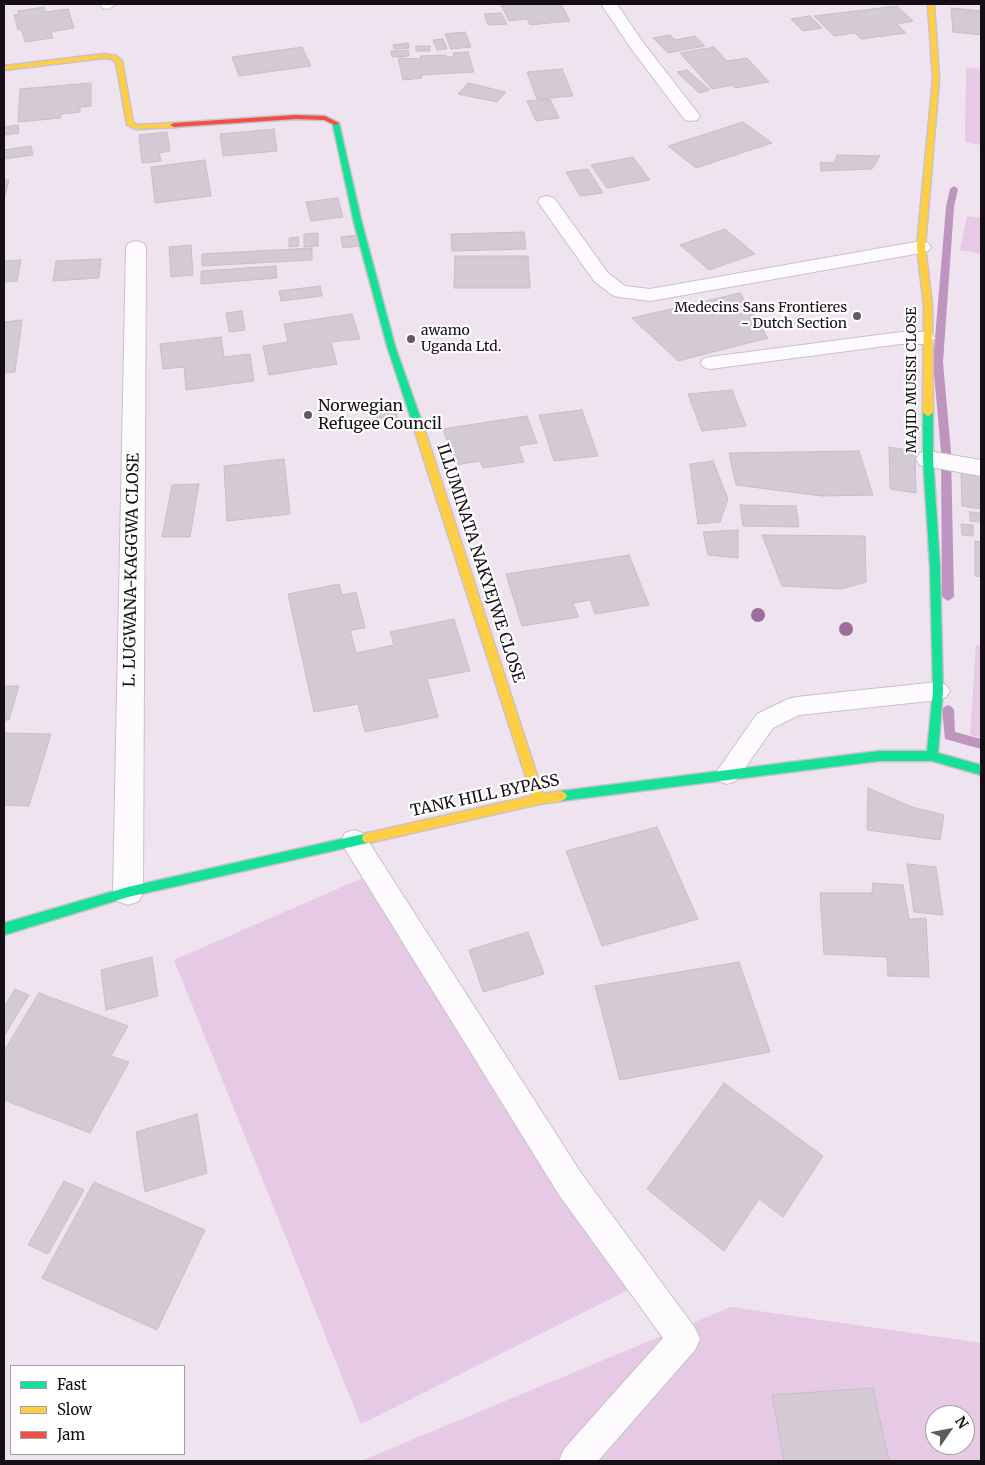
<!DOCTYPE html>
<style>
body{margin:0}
#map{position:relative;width:985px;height:1465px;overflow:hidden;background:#efe3ef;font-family:Merriweather,serif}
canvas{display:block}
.frame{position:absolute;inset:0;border:5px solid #150e15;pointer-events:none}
.legend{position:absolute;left:10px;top:1365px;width:175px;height:90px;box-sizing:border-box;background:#fff;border:1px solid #a19fa1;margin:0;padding:6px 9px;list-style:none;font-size:15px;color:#150e15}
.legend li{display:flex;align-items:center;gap:10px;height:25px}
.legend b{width:25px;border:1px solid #a19fa1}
.north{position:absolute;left:925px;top:1405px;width:50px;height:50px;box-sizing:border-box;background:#fff;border:1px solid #a19fa1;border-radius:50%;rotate:57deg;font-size:14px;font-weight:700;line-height:20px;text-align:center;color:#150e15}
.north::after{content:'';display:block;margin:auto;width:18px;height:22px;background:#615961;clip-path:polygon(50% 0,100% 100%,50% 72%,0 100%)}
</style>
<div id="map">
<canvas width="985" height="1465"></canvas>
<div class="frame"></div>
<ul class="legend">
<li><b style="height:6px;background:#16e098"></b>Fast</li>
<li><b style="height:6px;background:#ffcf43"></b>Slow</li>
<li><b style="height:6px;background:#f24e42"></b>Jam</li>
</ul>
<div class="north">N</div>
</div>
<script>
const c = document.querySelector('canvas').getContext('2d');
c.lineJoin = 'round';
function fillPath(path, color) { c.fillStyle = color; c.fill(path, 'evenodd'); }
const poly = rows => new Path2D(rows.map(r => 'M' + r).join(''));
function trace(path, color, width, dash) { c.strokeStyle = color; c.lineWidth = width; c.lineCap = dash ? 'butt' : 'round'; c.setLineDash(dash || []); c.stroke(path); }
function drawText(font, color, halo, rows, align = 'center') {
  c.font = font + ' Merriweather,serif'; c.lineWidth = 4.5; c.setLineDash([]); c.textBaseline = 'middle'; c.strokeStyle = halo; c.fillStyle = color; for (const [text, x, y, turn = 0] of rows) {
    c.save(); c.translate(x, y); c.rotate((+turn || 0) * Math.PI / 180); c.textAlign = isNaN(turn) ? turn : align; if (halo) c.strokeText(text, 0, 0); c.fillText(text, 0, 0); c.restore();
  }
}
const green = poly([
 [966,67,981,69,981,145,965,142],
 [967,216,981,218,981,254,960,250],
 [976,645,981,646,981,738,970,735],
 [374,873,646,1281,361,1424,174,960],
 [731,1307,981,1343,981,1461,361,1461],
 [935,1415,965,1415,965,1445,935,1445]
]);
const stream = poly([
 [954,186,958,189,954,207,943,362,951,452,954,597,948,601,942,597,941,452,933,362,946,207,950,189,954,186],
 [948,705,952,707,954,710,955,732,981,739,981,749,945,739,942,710,944,707,948,705]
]);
const building = poly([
 [512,4,561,4,570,21,530,25,527,19,509,21,501,5,512,4],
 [897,6,913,21,897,24,906,33,861,39,855,33,834,36,814,16,897,6],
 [44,7,45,12,68,9,74,28,51,32,53,38,25,42,21,29,18,30,14,15,19,14,18,11,44,7],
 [951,8,981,11,981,35,953,32,951,8],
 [501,13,507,24,488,25,484,14,501,13],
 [810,16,822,28,803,31,791,19,810,16],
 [465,32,471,47,451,49,445,34,465,32],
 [670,35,675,40,695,36,705,46,668,53,653,38,670,35],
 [443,39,447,49,437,50,433,40,443,39],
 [408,43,409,48,394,49,393,45,408,43],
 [416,46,430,46,430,51,416,51,416,46],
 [302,47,311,66,239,76,232,57,302,47],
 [714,47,727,61,747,58,769,82,735,88,733,85,712,89,680,53,714,47],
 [408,50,409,56,392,57,391,51,408,50],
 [468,52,474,72,421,75,422,78,403,80,398,58,421,59,420,56,446,55,446,57,454,57,453,53,468,52],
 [562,69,573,96,537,99,527,72,562,69],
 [687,70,710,90,699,93,677,72,687,70],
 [91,83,91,106,80,107,80,112,61,114,61,118,18,122,20,89,91,83],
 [468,83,506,92,497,102,458,94,468,83],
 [550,99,559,118,536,121,527,101,550,99],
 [743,122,772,143,696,168,668,146,743,122],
 [18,125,19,133,4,135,4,127,18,125],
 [274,129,277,151,223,156,220,134,274,129],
 [167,132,170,151,159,153,161,161,142,163,139,135,167,132],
 [31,146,33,155,4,159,4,150,31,146],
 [837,155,880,156,872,169,821,171,820,162,834,163,837,155],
 [633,157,650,180,607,188,591,165,633,157],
 [205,160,211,196,155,203,151,167,205,160],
 [588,169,603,193,580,196,566,172,588,169],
 [4,180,9,180,4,201,4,180],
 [338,198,343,217,311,221,306,202,338,198],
 [725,229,755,254,709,270,680,245,725,229],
 [524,232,526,249,452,251,451,234,524,232],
 [318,233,318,246,304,247,304,234,318,233],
 [358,235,360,246,343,248,341,237,358,235],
 [298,237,299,246,289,247,289,238,298,237],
 [191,245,193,275,171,277,169,247,191,245],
 [312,248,312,260,202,266,202,254,312,248],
 [455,256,528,256,530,288,454,288,455,256],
 [101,259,99,278,53,281,56,261,101,259],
 [21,260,17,281,4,282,4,261,21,260],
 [276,266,277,278,201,284,201,271,276,266],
 [320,286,322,296,281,301,279,291,320,286],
 [740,293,768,338,678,361,632,318,740,293],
 [242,311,245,330,229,332,226,313,242,311],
 [352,314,360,339,331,342,337,364,269,375,263,346,288,342,284,324,352,314],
 [22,320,15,372,4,373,4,322,22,320],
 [221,337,224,357,250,354,254,381,186,390,184,367,163,369,160,344,221,337],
 [732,390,746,426,702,431,688,394,732,390],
 [397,402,397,418,376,418,375,403,397,402],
 [582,410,598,456,554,461,539,415,582,410],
 [527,416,537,443,518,446,524,462,483,468,480,461,455,465,443,429,527,416],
 [889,447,915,451,916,493,890,489,889,447],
 [859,451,873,495,822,496,736,485,729,453,859,451],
 [284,459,290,514,227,521,224,466,284,459],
 [713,461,728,499,720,522,698,524,690,464,713,461],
 [961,472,981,475,981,509,962,506,961,472],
 [199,484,190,537,162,537,172,485,199,484],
 [740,505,796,506,799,527,743,526,740,505],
 [970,512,981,513,981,522,970,521,970,512],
 [961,524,973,525,973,536,962,535,961,524],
 [738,530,738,558,708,555,703,532,738,530],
 [762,535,865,536,866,582,842,589,782,586,762,535],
 [975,541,981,542,981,577,975,576,975,541],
 [629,555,649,605,595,614,590,600,573,603,579,617,522,626,506,574,629,555],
 [339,584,342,595,356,592,365,628,350,630,356,653,394,645,390,632,454,619,470,671,427,679,438,717,365,732,358,704,314,712,288,594,339,584],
 [4,686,19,686,9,720,4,720,4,686],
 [4,733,51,734,29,806,4,805,4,733],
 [868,788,912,807,944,815,940,840,867,830,868,788],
 [657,827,698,919,602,946,566,851,657,827],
 [907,864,936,867,943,915,914,912,907,864],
 [873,883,903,885,909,919,926,918,929,977,888,976,887,957,824,954,820,893,872,893,873,883],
 [528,932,544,974,483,992,469,950,528,932],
 [152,957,158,996,106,1010,101,970,152,957],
 [739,962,770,1052,620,1080,595,986,739,962],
 [15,989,29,995,4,1036,4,1007,15,989],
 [39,993,128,1026,111,1056,129,1062,90,1133,4,1100,4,1051,39,993],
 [724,1083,823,1156,783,1217,759,1199,724,1251,647,1189,724,1083],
 [197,1114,207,1173,145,1192,136,1132,197,1114],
 [64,1181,84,1190,48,1254,28,1245,64,1181],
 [94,1182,205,1230,157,1330,42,1278,94,1182],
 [873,1388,889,1461,784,1461,772,1395,873,1388]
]);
const lane = poly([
 [100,4,114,4,115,5,108,9,103,8,100,4],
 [901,332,926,332,932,334,935,338,932,342,926,344,901,344,710,369,703,367,701,363,703,359,710,357,901,332],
 [938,682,946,685,950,691,946,697,938,700,799,715,773,728,736,781,727,784,718,781,715,774,757,714,788,699,796,697,938,682],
 [354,830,363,833,581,1173,695,1328,700,1339,695,1350,598,1461,559,1461,564,1449,663,1338,559,1195,345,849,341,841,345,833,354,830]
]);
const street = poly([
 [601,4,617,4,642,41,697,112,700,116,697,120,691,121,685,120,630,47,601,4],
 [547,196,554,198,608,273,625,286,650,289,921,241,928,243,931,247,928,251,921,253,650,301,619,297,612,295,594,281,538,202,540,198,547,196],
 [136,241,143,243,146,247,143,892,139,901,128,905,117,901,113,892,126,247,129,243,136,241],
 [928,451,981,460,981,476,920,465,916,459,920,453,928,451]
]);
const fast = poly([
 [332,121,339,123,362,223,395,346,423,425,421,427,418,428,413,425,387,346,354,223,332,121],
 [928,410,933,413,933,459,940,567,943,691,938,753,981,765,981,775,932,761,879,761,561,801,557,799,555,796,557,793,561,791,879,751,927,751,933,691,930,567,923,459,923,413,928,410],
 [368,833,372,834,374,838,372,842,368,843,128,897,4,935,4,923,128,887,368,833]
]);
const slow = poly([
 [928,4,934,4,939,79,925,247,932,305,933,413,928,416,923,413,924,305,917,247,933,79,928,4],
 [104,54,116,56,122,61,133,122,137,125,174,123,178,125,177,127,136,129,127,125,116,62,112,59,104,58,4,70,4,66,104,54],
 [418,422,423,425,543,794,561,791,565,793,567,796,565,799,561,801,539,804,368,843,364,842,362,838,364,834,368,833,532,796,413,425,418,422]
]);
const jam = poly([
 [296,115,325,116,339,123,335,125,324,120,296,119,174,127,170,125,174,123,296,115]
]);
const trees = [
 [758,615],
 [846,629]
];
const markers = [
 [857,316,5,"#615961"],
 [411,339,5,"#615961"],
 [308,415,5,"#615961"]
];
const farPoinames = [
 ["Medecins Sans Frontieres",847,308],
 ["- Dutch Section",847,324],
 ["awamo",421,331,"left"],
 ["Uganda Ltd.",421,347,"left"]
];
const farStreetnames = [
 ["MAJID MUSISI CLOSE",912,380,-90]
];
const poiNames = [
 ["Norwegian",318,406],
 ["Refugee Council",318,424]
];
const streetNames = [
 ["ILLUMINATA NAKYEJWE CLOSE",480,563,72],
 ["L. LUGWANA-KAGGWA CLOSE",132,570,-89],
 ["TANK HILL BYPASS",485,796,-12]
];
fillPath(green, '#e5c9e5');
fillPath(stream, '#be95bf');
fillPath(building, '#d4cad4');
trace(building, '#c7bec8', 1);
trace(lane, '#cac1ca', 2);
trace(street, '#cac1ca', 2);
trace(fast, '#cac1ca', 3);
trace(slow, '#cac1ca', 3);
trace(jam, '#cac1ca', 3);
fillPath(lane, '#fdfbfd');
fillPath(street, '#fdfbfd');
fillPath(fast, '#16e098');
fillPath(slow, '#ffcf43');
fillPath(jam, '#f24e42');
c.fillStyle = '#996e9b';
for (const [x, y] of trees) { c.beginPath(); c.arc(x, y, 7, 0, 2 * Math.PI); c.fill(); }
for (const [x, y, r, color] of markers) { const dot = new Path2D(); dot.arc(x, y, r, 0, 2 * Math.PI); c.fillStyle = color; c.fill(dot); trace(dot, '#fff', 2); }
drawText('14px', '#150e15', '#fff', farPoinames, 'right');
drawText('14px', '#150e15', '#fff', farStreetnames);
drawText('16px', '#150e15', '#fff', poiNames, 'left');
drawText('16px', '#150e15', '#fff', streetNames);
</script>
